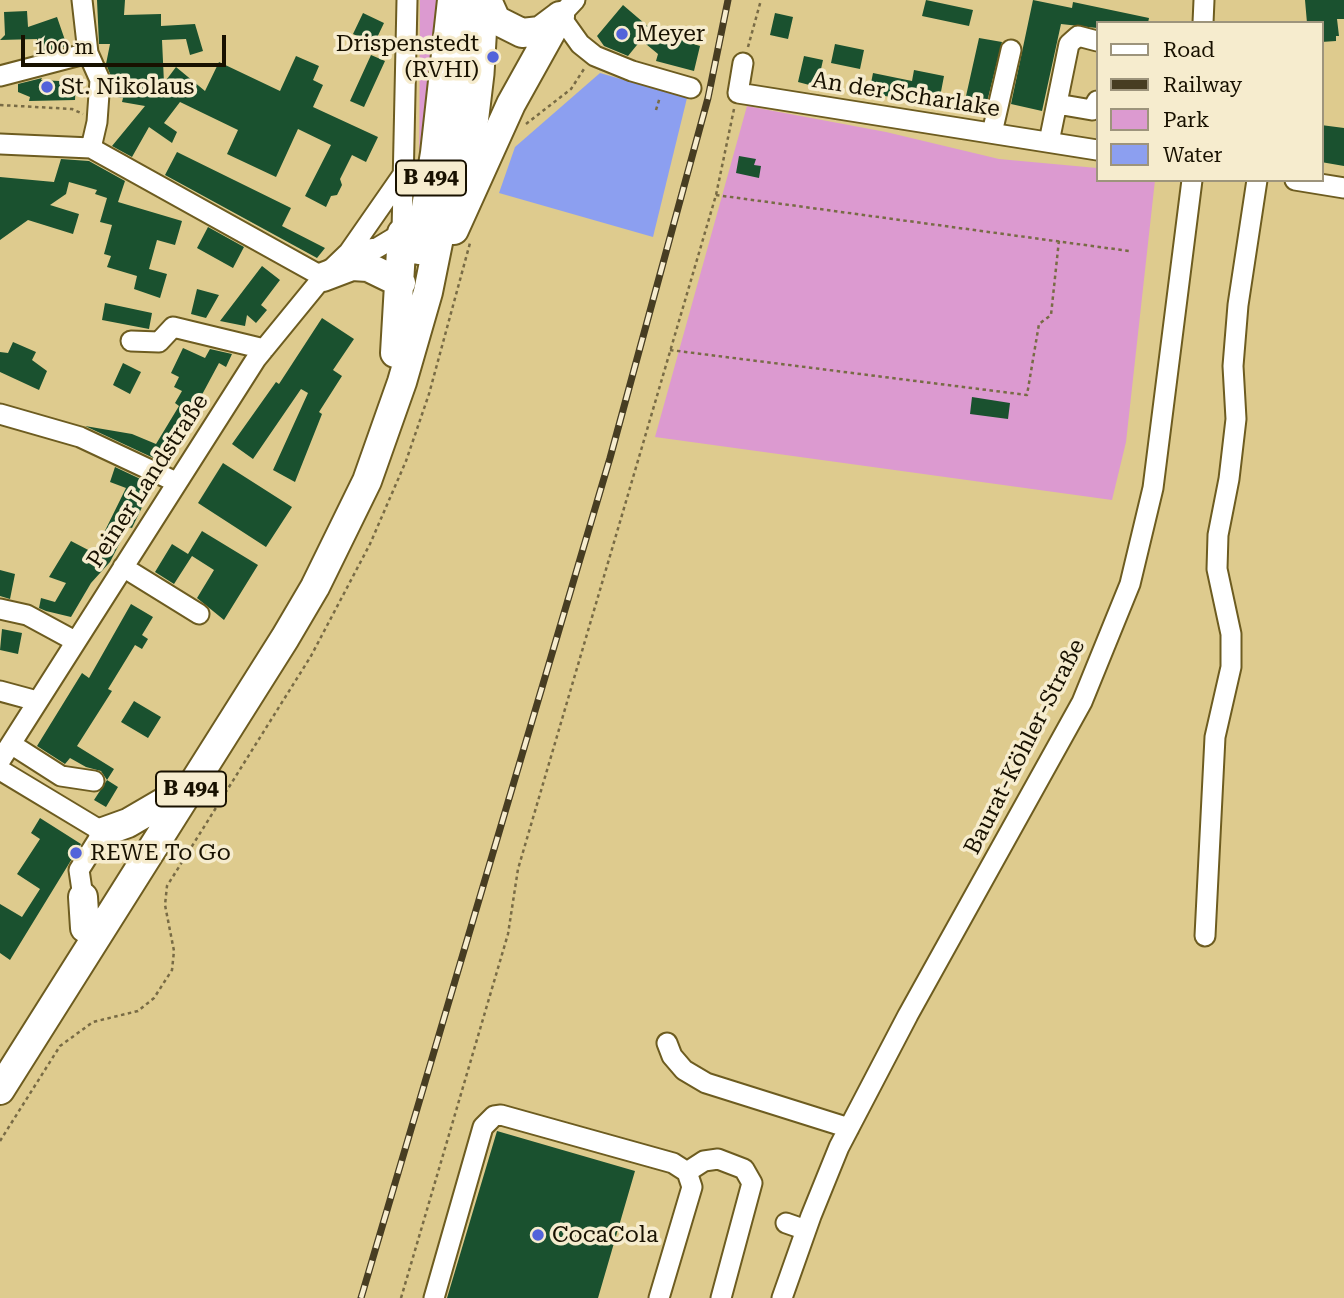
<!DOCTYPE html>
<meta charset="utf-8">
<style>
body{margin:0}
#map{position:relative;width:1344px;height:1298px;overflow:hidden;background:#decb8e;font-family:"Roboto Serif",serif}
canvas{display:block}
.legend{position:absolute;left:1096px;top:21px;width:228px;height:161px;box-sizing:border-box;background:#f6ecce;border:2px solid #9d947c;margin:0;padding:9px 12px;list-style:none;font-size:21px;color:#181100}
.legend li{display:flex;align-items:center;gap:14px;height:35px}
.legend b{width:35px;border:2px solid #9d947c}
.scale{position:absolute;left:21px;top:35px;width:205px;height:32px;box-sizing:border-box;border:4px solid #181100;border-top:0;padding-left:9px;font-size:21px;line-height:24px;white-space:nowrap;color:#181100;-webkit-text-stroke:5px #f6ecce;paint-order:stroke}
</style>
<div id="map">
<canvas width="1344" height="1298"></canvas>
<ul class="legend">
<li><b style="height:9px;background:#fff"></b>Road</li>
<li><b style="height:9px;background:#473d22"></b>Railway</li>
<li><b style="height:19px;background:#dc9ad0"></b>Park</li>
<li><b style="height:19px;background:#8c9ff0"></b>Water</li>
</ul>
<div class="scale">100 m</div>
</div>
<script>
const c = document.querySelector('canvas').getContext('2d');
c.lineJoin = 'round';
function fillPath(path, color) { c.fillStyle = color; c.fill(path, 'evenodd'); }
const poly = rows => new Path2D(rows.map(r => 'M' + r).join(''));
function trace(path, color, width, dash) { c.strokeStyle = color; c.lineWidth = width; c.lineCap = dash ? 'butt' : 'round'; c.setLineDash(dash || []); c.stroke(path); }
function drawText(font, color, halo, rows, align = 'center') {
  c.font = font + ' "Roboto Serif",serif'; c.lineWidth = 7; c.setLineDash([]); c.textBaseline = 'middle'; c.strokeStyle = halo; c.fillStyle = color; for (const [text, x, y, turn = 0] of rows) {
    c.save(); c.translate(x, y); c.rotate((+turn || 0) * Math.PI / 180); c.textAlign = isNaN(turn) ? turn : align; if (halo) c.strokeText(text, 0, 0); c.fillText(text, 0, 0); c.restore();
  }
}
const green = poly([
 [420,0,444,0,419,198],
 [747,106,886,132,999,159,1097,168,1097,180,1155,180,1126,442,1112,500,655,437]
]);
const water = poly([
 [600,73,687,98,653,237,499,193,515,147]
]);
const building = poly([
 [97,0,125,0,124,15,161,14,161,26,195,24,203,51,190,55,186,39,162,40,164,83,176,67,205,91,219,62,280,91,296,56,319,66,313,80,323,85,313,107,378,137,366,162,352,155,340,179,342,185,337,195,331,196,326,207,305,196,331,145,298,129,276,177,227,154,238,130,180,102,164,123,177,132,172,143,149,127,132,157,112,146,145,106,122,102,123,98,111,96,113,81,106,64,110,44,99,44],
 [926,0,973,10,969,26,922,16],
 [1033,0,1072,8,1073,2,1149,18,1148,23,1097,23,1097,28,1061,24,1042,111,1011,104],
 [1305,0,1344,0,1344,19,1337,19,1339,36,1336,36,1336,41,1321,42,1321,22,1307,23],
 [623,5,651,29,691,40,690,43,700,46,694,71,656,61,658,54,641,40,628,56,604,46,597,36],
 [27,11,28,27,57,17,67,46,41,53,37,39,0,40,5,35,4,12],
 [363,13,384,23,374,44,353,34],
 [775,13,793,17,788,39,770,35],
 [979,38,1002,42,985,110,964,105],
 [835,44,864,50,860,69,831,63],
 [371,55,385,61,364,107,350,101],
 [804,56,823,60,817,87,798,82],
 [914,70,944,76,939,102,897,93,896,98,869,93,873,73,912,81],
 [42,78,41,80,76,82,75,100,29,101,30,97,18,92,18,84],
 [1321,125,1344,128,1344,166,1321,162],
 [177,152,291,208,282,226,325,248,317,258,165,175],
 [739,156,756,159,754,165,761,166,759,178,736,173],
 [61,159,89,161,125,181,118,202,182,221,175,245,157,240,149,269,167,274,160,298,134,289,137,276,107,267,111,256,104,254,112,225,100,222,107,198,95,194,97,190,69,182,66,194,50,205,79,214,73,234,28,220,0,240,0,177,54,182],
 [208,227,244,247,233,268,197,248],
 [262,266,280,280,261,305,267,310,256,323,247,315,245,326,220,321],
 [197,289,219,295,206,318,191,314],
 [105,303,152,313,149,329,102,320],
 [322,318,354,339,333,370,342,376,319,412,322,414,295,482,273,470,308,393,301,389,253,459,232,444,276,382,279,384],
 [13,342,36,352,32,360,47,371,39,390,0,372,0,352,8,353],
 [183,348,205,358,210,349,232,354,226,367,219,363,183,430,187,433,177,450,167,445,160,461,85,426,132,434,156,444,179,406,175,403,182,391,174,387,179,377,171,373],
 [123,363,141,372,130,394,113,385],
 [972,397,1010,403,1008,419,970,414],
 [223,463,292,507,266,547,198,503],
 [115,467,151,484,145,501,132,528,128,527,110,562,91,583,71,617,46,611,39,608,41,598,55,602,66,583,49,577,71,541,94,553,126,488,110,482],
 [202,531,258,565,224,620,197,598,214,570,192,556,174,584,155,572,172,544,188,554],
 [0,570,15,574,10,599,0,596],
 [131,604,153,617,142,635,148,639,142,649,135,645,108,689,112,691,77,746,114,769,107,780,101,771,86,767,70,758,65,764,37,746,82,673,89,678],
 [2,629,22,633,18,654,0,650],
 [134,701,161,717,148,738,121,722],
 [107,780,118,787,106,807,94,800],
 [40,818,81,844,10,960,0,953,0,904,22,917,40,889,17,874,40,839,31,833],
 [497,1131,635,1171,598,1298,447,1298]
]);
const path = poly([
 [748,47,761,0],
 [0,105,72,109,83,114],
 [656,110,660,97],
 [526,124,571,89,584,69],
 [716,195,1129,251],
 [670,350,1027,395,1039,324,1051,315,1059,240],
 [0,1141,60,1046,93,1022,138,1011,154,998,172,970,174,951,165,905,167,886,311,656,370,544,406,461,429,394,470,243],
 [401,1298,508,934,518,869,716,195,734,109]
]);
const minor = poly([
 [82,0,88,53,100,80,97,122,91,148],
 [575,0,560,16,580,44,595,56,632,71,691,88],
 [1203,23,1204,0],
 [743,63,738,93,1097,150],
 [0,76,88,53],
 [1057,104,1092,110,1097,101],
 [992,133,1011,50],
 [1049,142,1069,44,1078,36,1097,41],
 [0,144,91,148,323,277],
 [472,174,484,74,488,6],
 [1295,180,1344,188],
 [349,252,377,248,402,233,407,0],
 [131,341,159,342,173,327,264,349],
 [0,414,80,437,176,482],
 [123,567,199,614],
 [0,609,27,615,75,641],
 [0,691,37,701],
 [11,744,61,776,94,781],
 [0,761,256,359,323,277,349,252,404,173],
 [0,770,103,832,79,870,83,897],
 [1205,936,1215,737,1231,667,1231,634,1217,569,1218,535,1229,479,1236,419,1233,366,1238,305,1257,180],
 [667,1043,672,1056,684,1070,706,1083,849,1128],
 [687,1172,704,1161,718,1159,744,1169,752,1183,721,1298],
 [786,1223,806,1230],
 [434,1298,483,1127,494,1116,501,1115,673,1163,687,1172,692,1187,659,1298],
 [782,1298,811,1216,839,1147,908,1015,1082,702,1130,584,1153,488,1192,180]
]);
const highway = poly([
 [487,0,496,20,522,33,540,31,560,16],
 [454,230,511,104,560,16],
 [419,250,435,153,452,0],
 [323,277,352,266,368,267,401,283],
 [395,353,402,233],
 [103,832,128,823,164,802],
 [83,897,85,928],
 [0,1090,285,638,315,587,367,481,402,382,428,292,456,154,475,0]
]);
const rail = poly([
 [361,1298,610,458,708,98,728,0]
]);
const markers = [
 [622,34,7,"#5363da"],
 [493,57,7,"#5363da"],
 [47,87,7,"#5363da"],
 [76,853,7,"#5363da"],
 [538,1235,7,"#5363da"]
];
const shields = [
 [431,178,70],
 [191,789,70]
];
const shieldNames = [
 ["B 494",431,178],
 ["B 494",191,789]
];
const poiNames = [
 ["Meyer",636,34],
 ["Drispenstedt",479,44,"right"],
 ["(RVHI)",479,70,"right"],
 ["St. Nikolaus",61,87],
 ["REWE To Go",90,853],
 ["CocaCola",552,1235]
];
const streetNames = [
 ["An der Scharlake",906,95,9],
 ["Peiner Landstraße",148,481,-57],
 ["Baurat-Köhler-Straße",1025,747,-63]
];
fillPath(green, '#dc9ad0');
fillPath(water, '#8c9ff0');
fillPath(building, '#1a512f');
trace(minor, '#6d5c20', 23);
trace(highway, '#6d5c20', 32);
trace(path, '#786b45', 2.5, [3.5, 3.5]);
trace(minor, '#fff', 19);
trace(highway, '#fff', 28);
trace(rail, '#473d22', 7);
trace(rail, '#f6ecce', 4.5, [13]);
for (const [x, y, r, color] of markers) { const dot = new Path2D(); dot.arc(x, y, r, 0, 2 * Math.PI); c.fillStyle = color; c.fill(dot); trace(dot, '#f6ecce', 2.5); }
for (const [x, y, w] of shields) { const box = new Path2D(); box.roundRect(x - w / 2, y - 17.5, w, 35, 5); c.fillStyle = '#f6ecce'; c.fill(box); trace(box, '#181100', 2); }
drawText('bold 21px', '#181100', null, shieldNames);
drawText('23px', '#181100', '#f6ecce', poiNames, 'left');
drawText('23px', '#181100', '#f6ecce', streetNames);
</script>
